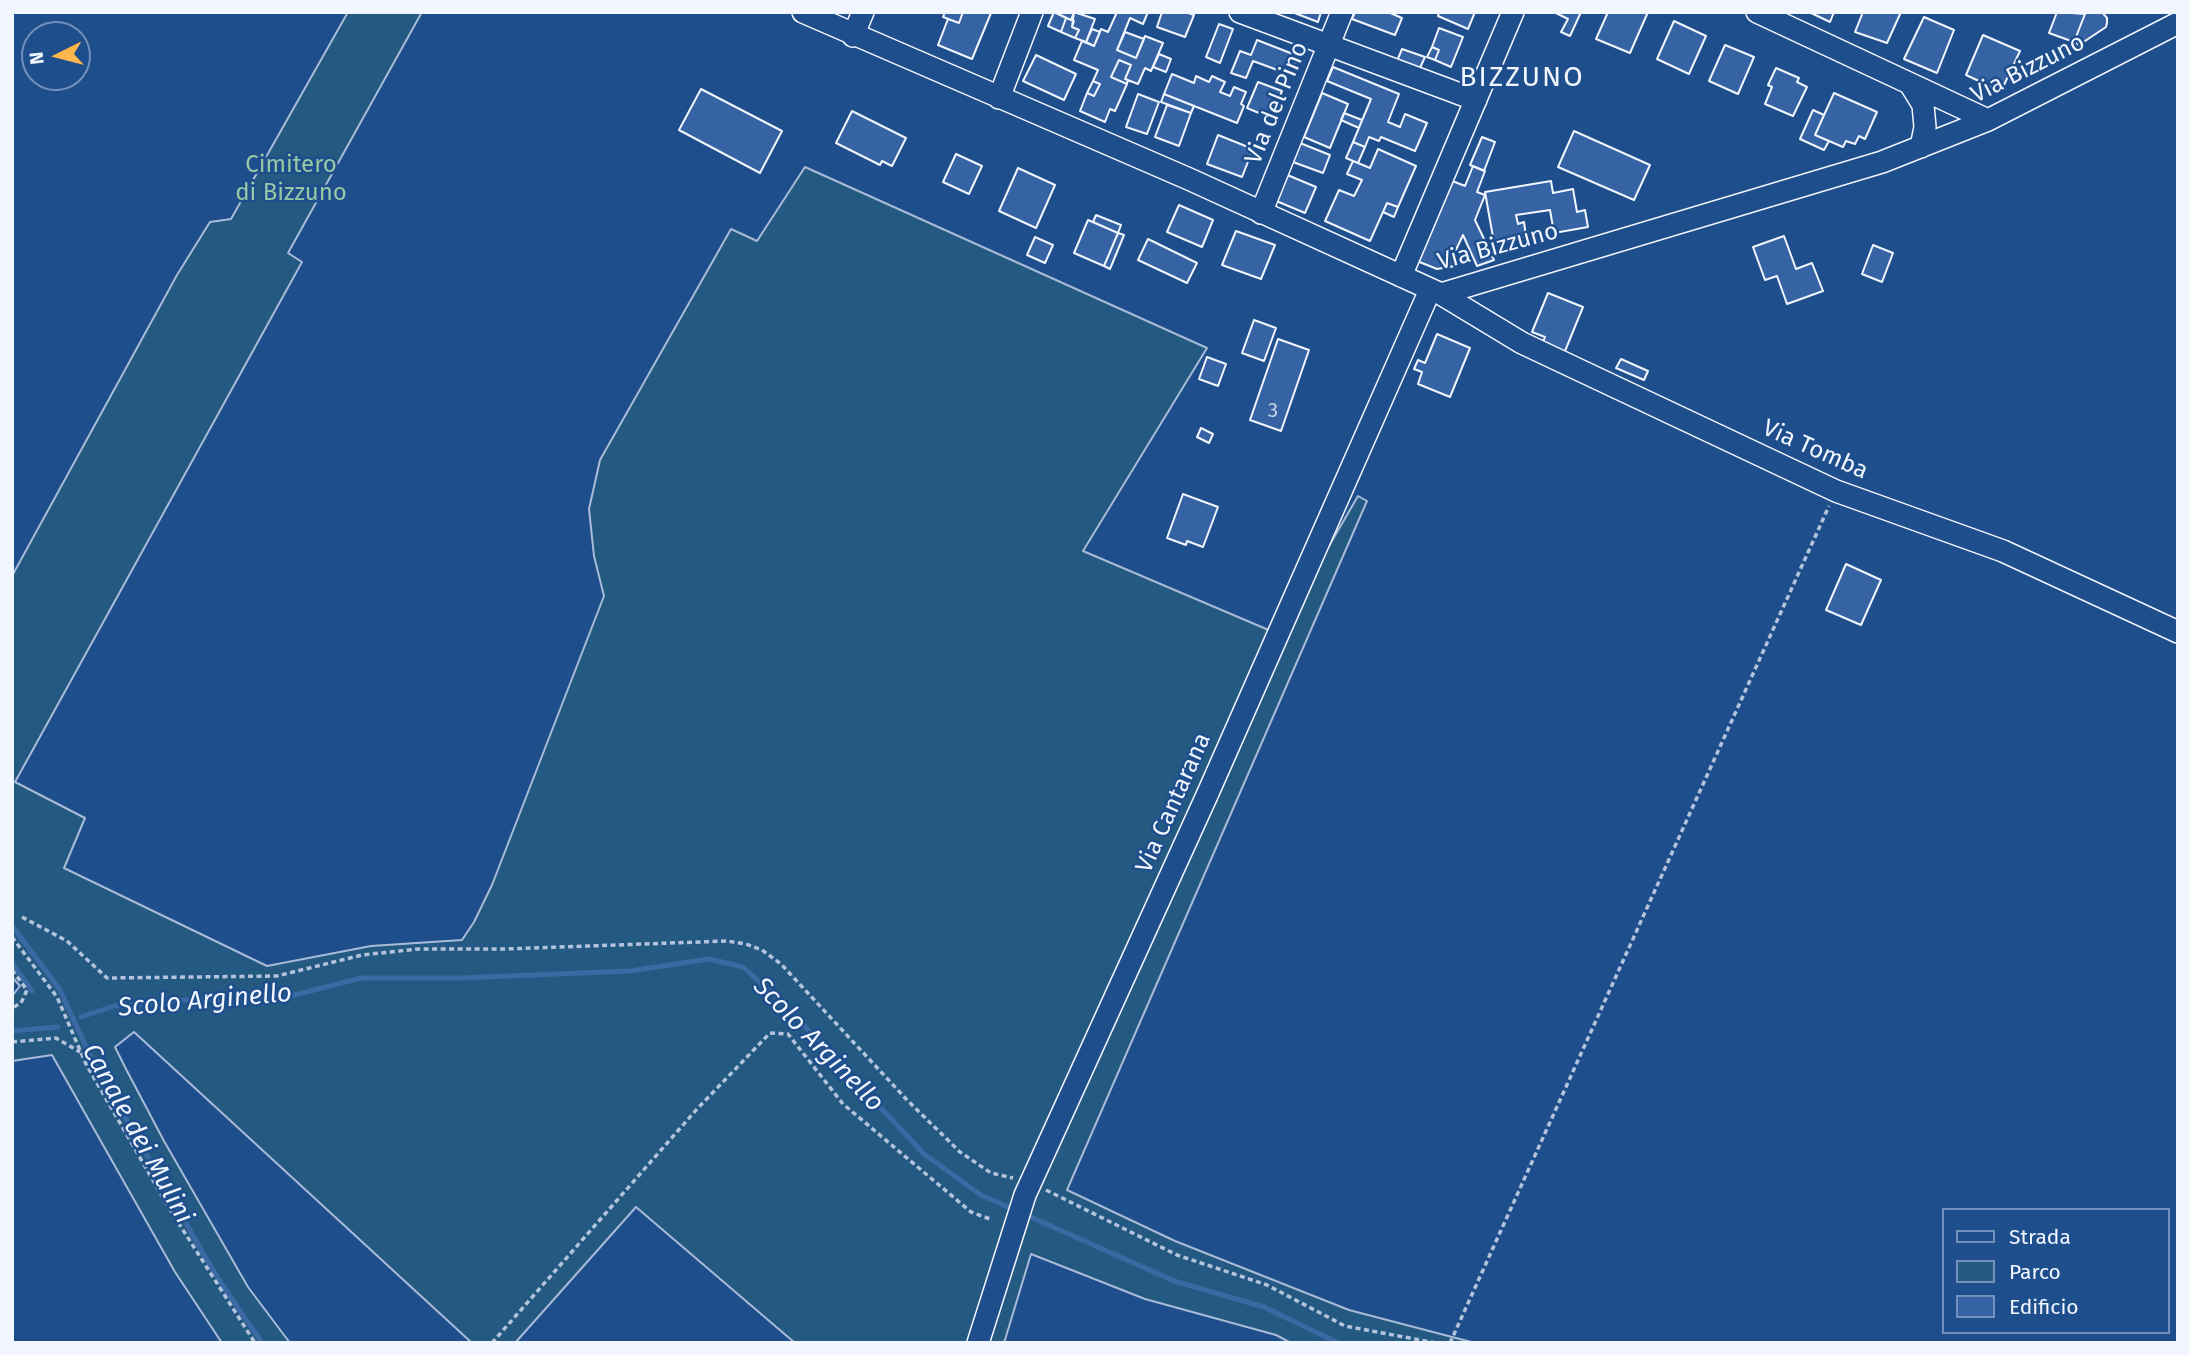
<!DOCTYPE html>
<style>
body{margin:0}
#map{position:relative;width:2190px;height:1355px;overflow:hidden;background:#1f4e8c;font-family:"Fira Sans",sans-serif}
canvas{display:block}
.frame{position:absolute;inset:0;border:14px solid #f2f6ff;pointer-events:none}
.legend{position:absolute;left:1942px;top:1208px;width:228px;height:126px;box-sizing:border-box;background:#1f4e8c;border:2px solid #7391ba;margin:0;padding:9px 12px;list-style:none;font-size:21px;color:#f2f6ff}
.legend li{display:flex;align-items:center;gap:14px;height:35px}
.legend b{width:35px;border:2px solid #7391ba}
.north{position:absolute;left:21px;top:21px;width:70px;height:70px;box-sizing:border-box;background:#1f4e8c;border:2px solid #7391ba;border-radius:50%;rotate:264deg;font-size:19px;font-weight:700;line-height:28px;text-align:center;color:#f2f6ff}
.north::after{content:'';display:block;margin:auto;width:24px;height:32px;background:#ffb74d;clip-path:polygon(50% 0,100% 100%,50% 72%,0 100%)}
</style>
<div id="map">
<canvas width="2190" height="1355"></canvas>
<div class="frame"></div>
<ul class="legend">
<li><b style="height:9px;background:#1f4e8c"></b>Strada</li>
<li><b style="height:19px;background:#245a82"></b>Parco</li>
<li><b style="height:19px;background:#3563a3"></b>Edificio</li>
</ul>
<div class="north">N</div>
</div>
<script>
const c = document.querySelector('canvas').getContext('2d');
c.lineJoin = 'round';
function fillPath(path, color) { c.fillStyle = color; c.fill(path, 'evenodd'); }
const poly = rows => new Path2D(rows.map(r => 'M' + r).join(''));
function trace(path, color, width, dash) { c.strokeStyle = color; c.lineWidth = width; c.lineCap = dash ? 'butt' : 'round'; c.setLineDash(dash || []); c.stroke(path); }
function drawText(font, color, halo, rows, align = 'center') {
  c.font = font + ' "Fira Sans",sans-serif'; c.lineWidth = 5; c.setLineDash([]); c.textBaseline = 'middle'; c.strokeStyle = halo; c.fillStyle = color; for (const [text, x, y, turn = 0] of rows) {
    c.save(); c.translate(x, y); c.rotate((+turn || 0) * Math.PI / 180); c.textAlign = isNaN(turn) ? turn : align; if (halo) c.strokeText(text, 0, 0); c.fillText(text, 0, 0); c.restore();
  }
}
const green = poly([
 [348,12,422,12,288,253,302,262,15,782,85,818,64,868,267,966,371,946,462,940,474,922,492,885,604,596,594,556,589,509,600,460,731,229,757,241,805,167,1207,348,1083,551,1278,634,1358,496,1367,501,1067,1190,1175,1241,1349,1310,1475,1343,1291,1343,1276,1335,1145,1299,1031,1254,1004,1343,795,1343,636,1207,515,1343,472,1343,134,1032,115,1047,126,1069,164,1141,248,1287,290,1343,222,1343,175,1272,52,1055,12,1061,12,996,20,986,12,977,12,576,177,275,210,222,231,219,348,12]
]);
const stream = poly([
 [12,926,60,990,92,1060,217,1277,262,1343],
 [12,963,32,991],
 [81,1017,114,1006,183,1000,279,999,361,978,461,978,630,971,709,959,743,967,781,1001,924,1154,981,1195,1015,1210],
 [12,1031,58,1027],
 [1024,1214,1174,1281,1264,1307,1338,1343]
]);
const building = poly([
 [945,12,963,12,959,23,943,17,945,12],
 [963,12,991,13,972,59,938,45,948,19,959,23,963,12],
 [1054,12,1066,18,1061,32,1048,26,1054,12],
 [1054,12,1074,12,1071,20,1054,12],
 [1074,12,1095,19,1086,42,1075,38,1079,30,1072,27,1074,12],
 [1117,12,1148,12,1143,24,1130,18,1117,50,1136,58,1145,36,1163,43,1151,71,1145,68,1138,84,1125,79,1131,65,1119,60,1111,77,1127,84,1115,111,1110,109,1105,122,1080,111,1087,93,1094,96,1100,84,1093,81,1098,70,1074,60,1082,41,1094,46,1101,29,1108,32,1117,12],
 [1162,12,1186,12,1194,15,1185,37,1157,27,1162,12],
 [1292,12,1321,12,1318,22,1292,12],
 [1355,12,1388,12,1402,18,1395,35,1352,19,1355,12],
 [1439,12,1475,12,1468,29,1438,16,1439,12],
 [1554,12,1581,12,1570,36,1561,32,1568,19,1554,12],
 [1608,12,1648,12,1630,53,1596,39,1608,12],
 [1809,12,1834,12,1830,22,1809,12],
 [1863,12,1901,12,1887,43,1855,32,1863,12],
 [2057,12,2085,14,2074,42,2049,33,2057,12],
 [2088,12,2102,12,2107,18,2107,23,2106,27,2079,45,2074,42,2085,14,2088,12],
 [1924,17,1954,30,1937,73,1904,59,1924,17],
 [1066,18,1074,21,1072,27,1079,30,1075,38,1061,32,1066,18],
 [1674,21,1706,36,1689,74,1657,59,1674,21],
 [1219,24,1233,29,1220,63,1206,57,1219,24],
 [1439,28,1463,37,1451,67,1435,60,1439,50,1432,47,1439,28],
 [1092,29,1100,32,1094,46,1086,42,1092,29],
 [1125,32,1144,39,1136,58,1117,50,1125,32],
 [1983,35,2020,51,2004,85,1996,82,1994,88,1966,75,1983,35],
 [1257,40,1298,56,1291,75,1253,61,1246,78,1231,73,1240,51,1251,55,1257,40],
 [1725,45,1754,57,1738,94,1709,81,1725,45],
 [1432,47,1439,50,1435,60,1427,57,1432,47],
 [1402,49,1425,57,1419,70,1397,61,1402,49],
 [1159,54,1171,59,1166,72,1153,67,1159,54],
 [1036,55,1076,74,1064,100,1023,81,1036,55],
 [1119,60,1131,65,1125,79,1128,80,1127,84,1111,77,1119,60],
 [1333,67,1399,94,1388,122,1400,127,1405,114,1427,123,1415,151,1381,137,1379,141,1369,137,1365,147,1353,142,1371,99,1327,81,1333,67],
 [1776,68,1799,78,1797,82,1807,87,1793,116,1765,104,1772,87,1768,85,1776,68],
 [1172,74,1194,83,1196,76,1209,82,1212,76,1225,82,1220,92,1230,96,1234,87,1246,92,1241,104,1244,106,1237,123,1164,94,1172,74],
 [1093,81,1100,84,1094,96,1087,93,1093,81],
 [1258,82,1282,91,1271,118,1247,108,1258,82],
 [701,89,782,131,760,173,679,130,701,89],
 [1322,93,1348,104,1330,148,1304,137,1322,93],
 [1834,93,1877,112,1865,139,1859,136,1855,144,1846,141,1843,147,1815,135,1834,93],
 [1138,94,1159,102,1147,134,1126,127,1138,94],
 [1164,94,1194,106,1191,113,1161,102,1164,94],
 [1167,105,1191,113,1179,146,1155,137,1167,105],
 [1813,110,1824,115,1815,135,1829,141,1824,150,1800,139,1813,110],
 [852,111,906,138,892,166,882,161,880,165,836,143,852,111],
 [1344,113,1362,120,1359,128,1341,120,1344,113],
 [1574,131,1650,165,1634,200,1558,167,1574,131],
 [1218,135,1253,149,1242,177,1207,164,1218,135],
 [1482,137,1495,142,1484,171,1470,165,1482,137],
 [1353,142,1365,147,1358,163,1346,158,1353,142],
 [1300,143,1330,155,1323,173,1293,162,1300,143],
 [1378,149,1416,166,1398,207,1387,203,1370,241,1325,221,1339,190,1354,196,1362,180,1347,174,1353,161,1370,168,1378,149],
 [956,154,982,166,969,194,943,182,956,154],
 [1473,166,1485,171,1477,192,1485,195,1475,220,1494,260,1477,266,1463,235,1454,254,1455,266,1437,269,1417,261,1450,180,1465,186,1473,166],
 [1018,168,1055,185,1036,228,999,211,1018,168],
 [1285,174,1316,187,1305,213,1274,200,1285,174],
 [1551,181,1553,193,1573,189,1577,212,1585,210,1588,227,1554,233,1550,210,1516,215,1518,224,1524,222,1526,237,1494,243,1485,192,1551,181],
 [1387,203,1398,207,1394,217,1383,212,1387,203],
 [1179,205,1213,220,1202,247,1167,232,1179,205],
 [1096,215,1121,225,1118,233,1093,222,1096,215],
 [1088,220,1118,233,1104,266,1074,253,1088,220],
 [1236,231,1275,245,1261,279,1222,265,1236,231],
 [1118,233,1124,235,1110,269,1104,266,1118,233],
 [1784,236,1796,269,1812,263,1823,291,1787,304,1777,276,1765,280,1753,247,1784,236],
 [1035,237,1053,245,1045,263,1027,255,1035,237],
 [1148,239,1197,263,1187,283,1138,260,1148,239],
 [1873,245,1893,253,1882,282,1862,274,1873,245],
 [1548,293,1583,307,1563,356,1541,346,1545,337,1532,332,1548,293],
 [1254,320,1276,328,1264,361,1242,353,1254,320],
 [1437,334,1470,348,1450,397,1418,384,1422,372,1414,369,1418,360,1425,363,1437,334],
 [1278,339,1309,350,1281,431,1250,420,1278,339],
 [1207,357,1226,364,1218,386,1199,379,1207,357],
 [1621,359,1648,371,1644,380,1616,368,1621,359],
 [1201,428,1213,434,1209,443,1197,437,1201,428],
 [1183,494,1218,507,1203,547,1187,541,1186,545,1167,538,1183,494],
 [1846,564,1881,580,1861,625,1826,610,1846,564]
]);
const path = poly([
 [22,917,67,941,107,978,277,976,362,955,418,949,505,949,727,941,746,944,762,950,781,964,907,1100,960,1152,991,1173,1013,1178],
 [12,937,57,997,86,1064,169,1208,255,1343],
 [12,970,27,990,21,1003,12,1008],
 [12,1042,56,1038,80,1052],
 [1046,1190,1177,1255,1267,1285,1345,1326,1436,1343],
 [492,1343,697,1109,770,1033,788,1034,843,1104,971,1212,990,1219],
 [1450,1343,1829,506]
]);
const minor = poly([
 [803,12,1189,179,1441,294,1522,343,1836,491,2003,551,2178,632],
 [1240,12,1476,100],
 [1757,12,1988,120],
 [853,36,863,12],
 [1910,84,1923,105,1925,127,1921,147],
 [999,98,1032,12],
 [1261,213,1342,12],
 [1401,276,1513,12],
 [1441,294,1882,162,1988,120,2178,23],
 [978,1343,1025,1195,1208,793,1430,290]
]);
const numberNames = [
 ["3",1273,411]
];
const streetNames = [
 ["Via Bizzuno",2028,69,-27],
 ["Via del Pino",1277,103,-68],
 ["Via Bizzuno",1498,247,-15],
 ["Via Tomba",1815,450,24],
 ["Via Cantarana",1174,803,-66]
];
const parkNames = [
 ["Cimitero",291,165],
 ["di Bizzuno",291,193]
];
const waterNames = [
 ["Scolo Arginello",205,1001,-5],
 ["Scolo Arginello",818,1045,46],
 ["Canale dei Mulini",137,1134,61]
];
const quarterNames = [
 ["BIZZUNO",1522,78]
];
fillPath(green, '#245a82');
trace(green, '#a8bbd7', 2);
trace(stream, '#3b69a3', 5);
fillPath(building, '#3563a3');
trace(building, '#f2f6ff', 2);
trace(minor, '#f2f6ff', 24);
trace(path, '#b3c4dc', 3.5, [5, 3.5]);
trace(minor, '#1f4e8c', 21);
drawText('21px', '#c3d1e8', null, numberNames);
drawText('24px', '#f2f6ff', '#1f4e8c', streetNames);
drawText('24px', '#97c8a6', '#1f4e8c', parkNames);
drawText('italic 26px', '#f2f6ff', '#1f4e8c', waterNames);
c.letterSpacing = '2px';
drawText('28px', '#f2f6ff', '#1f4e8c', quarterNames);
c.letterSpacing = '0px';
</script>
